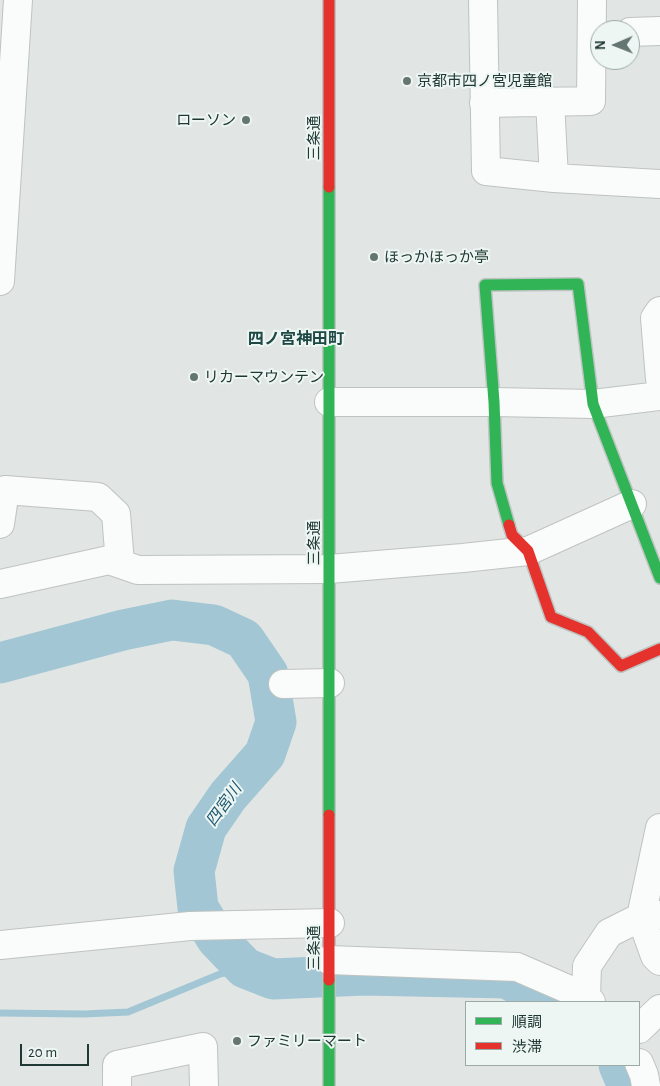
<!DOCTYPE html>
<meta charset="utf-8">
<style>
body{margin:0}
#map{position:relative;width:660px;height:1086px;overflow:hidden;background:#e1e6e4;font-family:"Alegreya Sans","Noto Sans JP",sans-serif}
canvas{display:block}
.legend{position:absolute;left:465px;top:1001px;width:175px;height:65px;box-sizing:border-box;background:#eef6f3;border:1px solid #9caaa7;margin:0;padding:6px 9px;list-style:none;font-size:15px;color:#203834}
.legend li{display:flex;align-items:center;gap:10px;height:25px}
.legend b{width:25px;border:1px solid #9caaa7}
.north{position:absolute;left:590px;top:20px;width:50px;height:50px;box-sizing:border-box;background:#eef6f3;border:1px solid #9caaa7;border-radius:50%;rotate:269deg;font-size:14px;font-weight:700;line-height:20px;text-align:center;color:#203834}
.north::after{content:'';display:block;margin:auto;width:18px;height:22px;background:#647572;clip-path:polygon(50% 0,100% 100%,50% 72%,0 100%)}
.scale{position:absolute;left:20px;top:1044px;width:69px;height:22px;box-sizing:border-box;border:2px solid #203834;border-top:0;padding-left:6px;font-size:15px;line-height:18px;white-space:nowrap;color:#203834;-webkit-text-stroke:4px #eef6f3;paint-order:stroke}
</style>
<div id="map">
<canvas width="660" height="1086"></canvas>
<ul class="legend">
<li><b style="height:6px;background:#30b455"></b>順調</li>
<li><b style="height:6px;background:#e5322d"></b>渋滞</li>
</ul>
<div class="north">N</div>
<div class="scale">20 m</div>
</div>
<script>
const c = document.querySelector('canvas').getContext('2d');
c.lineJoin = 'round';
const poly = rows => new Path2D(rows.map(r => 'M' + r).join(''));
function trace(path, color, width, dash) { c.strokeStyle = color; c.lineWidth = width; c.lineCap = dash ? 'butt' : 'round'; c.setLineDash(dash || []); c.stroke(path); }
function drawText(font, color, halo, rows, align = 'center') {
  c.font = font + ' "Alegreya Sans","Noto Sans JP",sans-serif'; c.lineWidth = 4; c.setLineDash([]); c.textBaseline = 'middle'; c.strokeStyle = halo; c.fillStyle = color; for (const [text, x, y, turn = 0] of rows) {
    c.save(); c.translate(x, y); c.rotate((+turn || 0) * Math.PI / 180); c.textAlign = isNaN(turn) ? turn : align; if (halo) c.strokeText(text, 0, 0); c.fillText(text, 0, 0); c.restore();
  }
}
const stream = poly([
 [0,1013,84,1014,128,1012,220,974,245,968]
]);
const river = poly([
 [0,663,123,630,172,620,214,625,244,639,268,674,276,722,265,754,228,796,206,828,194,871,198,908,217,939,245,968,273,979,364,975,506,978,553,1002],
 [619,1065,628,1086]
]);
const street = poly([
 [483,0,486,171,554,178,660,184],
 [630,32,660,31],
 [550,101,554,178],
 [484,103,591,101,592,0],
 [0,281,18,0],
 [660,311,655,318,660,379],
 [329,402,494,402,593,404,660,396],
 [0,524,5,490,98,497,116,514,120,563],
 [0,584,109,560,138,570,329,569,463,558,528,551,632,504],
 [283,684,330,683],
 [660,828,641,917,655,956,660,961],
 [0,945,190,926,330,923],
 [329,960,517,967,586,997,591,1002],
 [586,997,587,966,609,933,641,917,659,915],
 [639,1029,660,1009],
 [639,1063,644,1075,646,1086],
 [117,1086,117,1065,203,1047,204,1086]
]);
const fast = poly([
 [329,187,329,815],
 [509,525,497,483,494,402,485,285,578,284,593,404,660,578],
 [329,980,329,1086]
]);
const jam = poly([
 [329,0,329,187],
 [509,525,512,535,528,551,551,617,588,632,621,666,660,649],
 [329,815,329,980]
]);
const markers = [
 [407,81,5,"#647572"],
 [246,120,5,"#647572"],
 [374,257,5,"#647572"],
 [194,377,5,"#647572"],
 [237,1041,5,"#647572"]
];
const poiNames = [
 ["京都市四ノ宮児童館",417,81],
 ["ローソン",236,120,"right"],
 ["ほっかほっか亭",384,257],
 ["リカーマウンテン",204,377],
 ["ファミリーマート",247,1041]
];
const streetNames = [
 ["三条通",314,138,-90],
 ["三条通",314,543,-90],
 ["三条通",314,948,-90]
];
const neighbourhoodNames = [
 ["四ノ宮神田町",296,339]
];
const waterNames = [
 ["四宮川",224,805,-54]
];
trace(stream, '#a2c6d4', 7);
trace(river, '#a2c6d4', 41);
trace(street, '#bec3c1', 30);
trace(fast, '#bdc4c2', 14);
trace(jam, '#bdc4c2', 14);
trace(street, '#fafbfb', 28);
trace(fast, '#30b455', 11);
trace(jam, '#e5322d', 11);
for (const [x, y, r, color] of markers) { const dot = new Path2D(); dot.arc(x, y, r, 0, 2 * Math.PI); c.fillStyle = color; c.fill(dot); trace(dot, '#eef6f3', 2); }
drawText('15px', '#203834', '#eef6f3', poiNames, 'left');
drawText('15px', '#203834', '#eef6f3', streetNames);
drawText('bold 16px', '#1d4843', '#eef6f3', neighbourhoodNames);
drawText('italic 16px', '#1e5870', '#eef6f3', waterNames);
</script>
